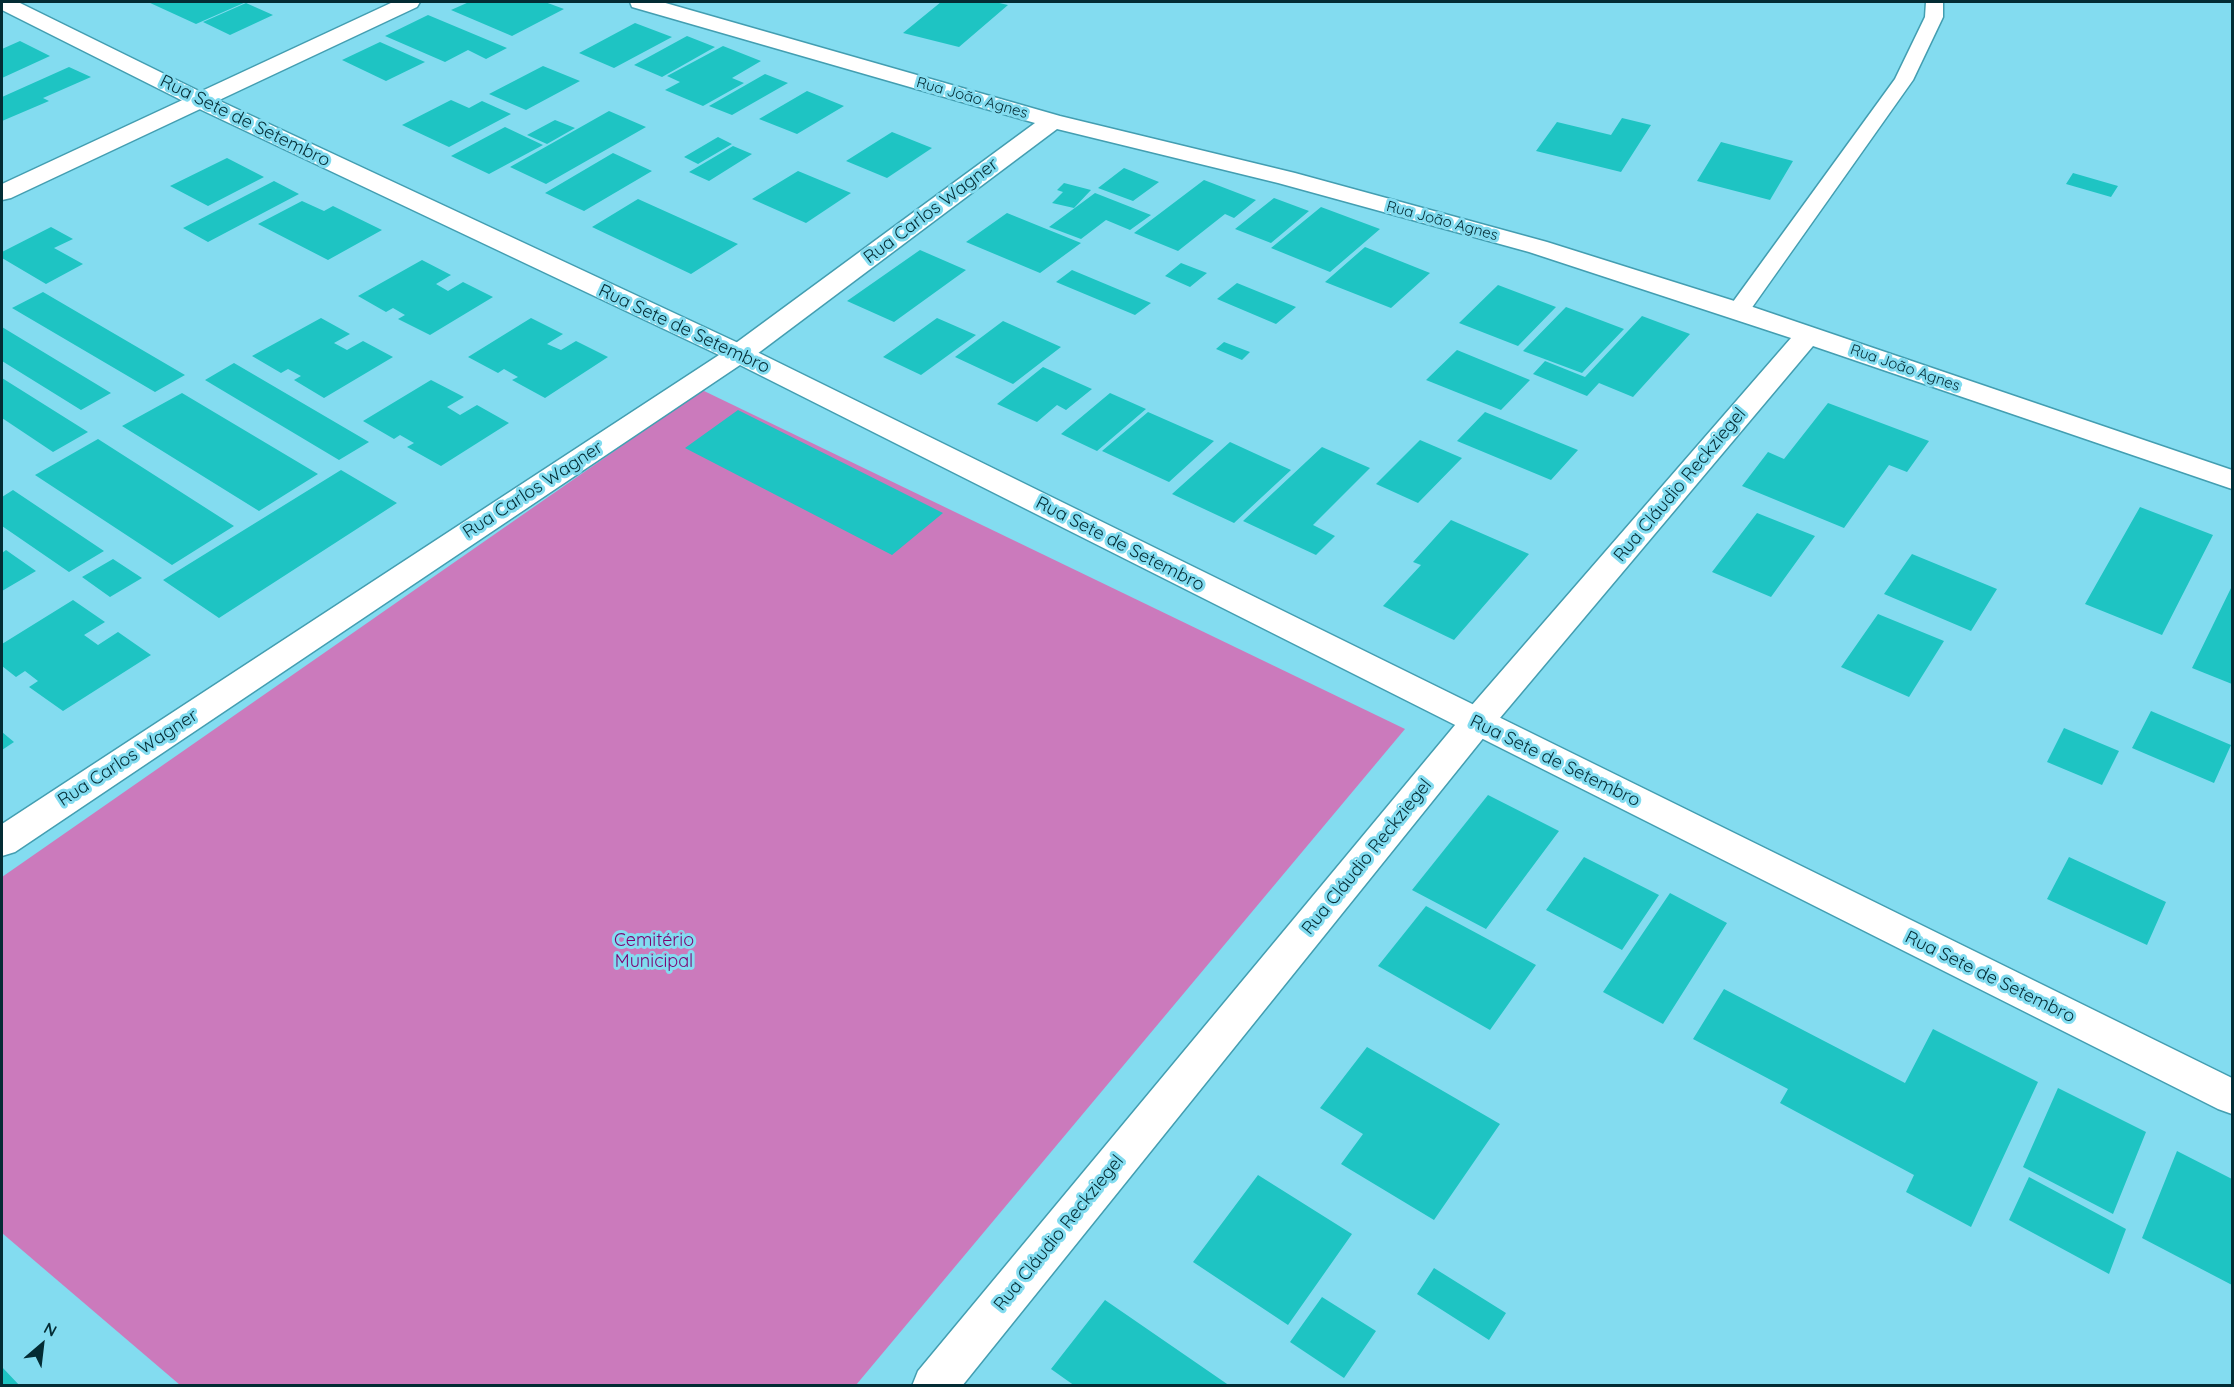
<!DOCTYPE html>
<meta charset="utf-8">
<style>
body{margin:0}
#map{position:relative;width:2234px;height:1387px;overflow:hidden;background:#83dcf0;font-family:Quicksand,sans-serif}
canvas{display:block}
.frame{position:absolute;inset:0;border:3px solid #032c34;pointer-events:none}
.north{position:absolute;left:12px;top:1315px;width:60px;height:60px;-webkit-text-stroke:4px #83dcf0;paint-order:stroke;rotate:28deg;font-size:16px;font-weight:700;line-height:24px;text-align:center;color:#032c34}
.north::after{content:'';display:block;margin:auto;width:21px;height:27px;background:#032c34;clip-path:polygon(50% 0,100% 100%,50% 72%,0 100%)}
</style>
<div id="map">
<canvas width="2234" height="1387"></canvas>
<div class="frame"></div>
<div class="north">N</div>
</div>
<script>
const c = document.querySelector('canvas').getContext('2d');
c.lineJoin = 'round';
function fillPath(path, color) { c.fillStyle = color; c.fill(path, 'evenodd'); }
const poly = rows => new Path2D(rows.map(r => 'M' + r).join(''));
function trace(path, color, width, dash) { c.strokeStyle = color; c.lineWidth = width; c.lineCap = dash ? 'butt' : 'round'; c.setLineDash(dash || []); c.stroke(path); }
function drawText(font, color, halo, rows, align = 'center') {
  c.font = font + ' Quicksand,sans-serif'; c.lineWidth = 6; c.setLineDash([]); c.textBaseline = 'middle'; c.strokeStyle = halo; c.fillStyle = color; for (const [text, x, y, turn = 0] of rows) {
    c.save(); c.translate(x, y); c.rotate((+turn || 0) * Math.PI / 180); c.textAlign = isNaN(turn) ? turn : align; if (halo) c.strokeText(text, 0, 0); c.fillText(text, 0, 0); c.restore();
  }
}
const green = poly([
 [702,390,1405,729,856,1385,180,1385,2,1233,2,877]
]);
const building = poly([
 [148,2,246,2,196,24],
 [469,2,545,2,564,9,512,36,451,10],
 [941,2,995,2,1008,5,959,47,903,33],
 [246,3,273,15,230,35,203,22],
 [428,15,507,48,486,59,468,50,445,62,385,36],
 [635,23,672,37,614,68,579,53],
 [687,36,715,47,662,77,634,65],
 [20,41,50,56,2,78,2,49],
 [380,42,425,62,386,81,342,60],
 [723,46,761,61,732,78,744,83,703,106,665,90,680,82,667,76],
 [543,66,580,81,526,110,489,94],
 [69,67,91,77,43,98,49,101,2,121,2,97],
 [765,74,788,83,732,115,709,106],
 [807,91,844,106,797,134,759,119],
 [451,100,469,108,482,101,511,114,449,147,402,125],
 [609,111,646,127,546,184,510,167],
 [1622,118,1651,125,1621,172,1536,151,1557,122,1611,135],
 [555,120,575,128,547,144,527,135],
 [505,127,543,145,489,174,451,156],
 [892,132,932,148,887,178,846,161],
 [718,137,732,144,698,164,684,157],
 [1721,142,1793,161,1770,200,1697,181],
 [733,146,752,154,709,181,689,172],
 [613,153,652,171,584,211,545,193],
 [227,158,264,177,208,206,170,186],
 [1124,168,1159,182,1133,201,1098,188],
 [798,171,851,193,806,223,752,199],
 [2073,173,2118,186,2111,197,2066,184],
 [1204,180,1256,200,1234,218,1225,214,1178,251,1134,233],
 [274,181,299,194,208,242,183,228],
 [1064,183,1091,190,1074,208,1052,203,1063,192,1057,190],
 [1095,193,1151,215,1130,230,1106,220,1081,239,1049,227],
 [1274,198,1309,211,1271,243,1235,229],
 [638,199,738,244,691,274,592,227],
 [302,201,324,211,333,206,382,230,328,260,258,224],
 [1321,207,1380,229,1330,272,1271,248],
 [1007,213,1081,243,1040,273,966,242],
 [51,227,73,239,54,248,83,264,46,284,2,258,2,252],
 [1365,247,1430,273,1391,308,1325,282],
 [920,250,966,270,894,322,847,301],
 [422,260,451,275,436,284,448,291,463,282,493,297,430,335,398,319,405,315,393,308,386,312,358,296],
 [1181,263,1207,273,1190,287,1165,276],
 [1072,270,1151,303,1135,315,1056,282],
 [1237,283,1296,307,1276,324,1217,299],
 [1498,285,1556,307,1518,346,1459,323],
 [43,292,185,375,155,392,12,308],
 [1566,307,1624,329,1582,373,1523,351],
 [1642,316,1690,334,1633,397,1599,383,1587,396,1533,374,1545,361,1585,377],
 [321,318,350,334,334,343,347,350,363,341,393,357,324,398,294,380,301,376,288,369,281,373,252,356],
 [531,318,563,334,547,344,561,350,576,341,608,357,545,398,512,380,518,377,504,369,498,373,468,357],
 [937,318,976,335,921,375,883,357],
 [1003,321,1061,347,1013,384,955,357],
 [2,327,111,393,81,410,2,361],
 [1224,342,1250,352,1242,360,1216,349],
 [1457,350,1530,380,1501,410,1426,380],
 [234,363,369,442,339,460,205,380],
 [1043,367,1092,389,1066,410,1057,405,1037,422,997,404],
 [2,378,88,432,53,452,2,418],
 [431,380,464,397,447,407,460,415,477,405,509,423,441,466,407,447,414,443,400,435,394,439,363,421],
 [182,393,318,474,259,511,122,426],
 [1110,393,1146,409,1097,451,1061,434],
 [1828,403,1929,441,1907,472,1889,465,1844,528,1742,486,1768,452,1784,459],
 [738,410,943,513,892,555,685,448],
 [1148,412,1214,441,1169,482,1102,451],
 [1485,412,1578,450,1551,480,1457,441],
 [98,439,234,526,172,565,35,475],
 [1420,440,1462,458,1418,503,1376,484],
 [1230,442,1291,470,1234,523,1172,494],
 [1322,447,1370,468,1313,525,1335,536,1316,555,1243,521],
 [341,470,397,503,219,618,163,580],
 [13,490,104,551,69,572,2,526,2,497],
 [2140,507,2213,535,2162,635,2085,604],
 [1757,513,1815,536,1771,597,1712,572],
 [1451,520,1529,554,1454,640,1383,606,1421,565,1413,562],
 [6,550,36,571,2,591,2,553],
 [1912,554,1997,589,1971,631,1884,594],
 [113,559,142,578,110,597,82,577],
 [2232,586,2232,684,2192,668],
 [73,600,105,622,84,635,98,645,118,632,151,655,63,711,29,687,38,681,25,671,16,677,2,666,2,644],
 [1878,614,1944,641,1909,697,1841,667],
 [2151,711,2231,745,2214,783,2132,748],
 [2064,728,2119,751,2102,785,2047,762],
 [2,732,14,742,2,750],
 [1488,795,1559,831,1486,929,1412,890],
 [1584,857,1659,895,1622,950,1546,910],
 [2069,857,2166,902,2147,945,2047,899],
 [1670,893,1727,923,1663,1024,1603,992],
 [1426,906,1536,965,1490,1030,1378,966],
 [1724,989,1905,1083,1933,1029,2038,1082,1971,1227,1906,1192,1914,1175,1780,1103,1788,1089,1693,1039],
 [1367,1047,1500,1124,1434,1220,1341,1164,1363,1134,1320,1108],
 [2058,1088,2146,1132,2113,1214,2023,1167],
 [2177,1151,2232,1179,2232,1285,2142,1238],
 [1258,1175,1352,1234,1288,1325,1193,1262],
 [2029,1177,2126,1229,2109,1274,2009,1220],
 [1434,1268,1506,1313,1489,1340,1417,1294],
 [1322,1297,1376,1331,1344,1378,1290,1342],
 [1105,1300,1230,1386,1075,1386,1051,1369],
 [2,1367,20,1386,2,1386]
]);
const lane = poly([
 [1926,2,1943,2,1943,17,1913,80,1746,316,1738,318,1730,316,1727,311,1730,306,1895,79,1925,17,1926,2]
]);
const street = poly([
 [393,2,420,2,417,7,11,198,2,200,2,184,393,2],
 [630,2,662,2,1060,116,1295,173,1547,242,1747,305,2232,470,2232,489,1813,346,1489,731,962,1386,912,1386,918,1371,1465,713,1791,338,1529,252,1278,183,1057,129,749,360,739,362,729,360,725,354,729,348,1035,123,632,7,630,2]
]);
const secondary = poly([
 [2,2,18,2,207,95,749,348,2232,1078,2232,1114,2218,1109,740,365,15,852,2,856,2,824,719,355,191,105,2,10,2,2]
]);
const farStreetnames = [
 ["Rua João Agnes",972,98,16],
 ["Rua João Agnes",1442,221,15],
 ["Rua João Agnes",1905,368,19]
];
const streetNames = [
 ["Rua Sete de Setembro",245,121,26],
 ["Rua Carlos Wagner",931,211,-37],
 ["Rua Sete de Setembro",684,329,25],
 ["Rua Cláudio Reckziegel",1680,485,-50],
 ["Rua Carlos Wagner",533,490,-33],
 ["Rua Sete de Setembro",1120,544,27],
 ["Rua Carlos Wagner",128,758,-33],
 ["Rua Sete de Setembro",1555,761,26],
 ["Rua Cláudio Reckziegel",1367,857,-51],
 ["Rua Sete de Setembro",1990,977,26],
 ["Rua Cláudio Reckziegel",1059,1233,-51]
];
const parkNames = [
 ["Cemitério",654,941],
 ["Municipal",654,962]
];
fillPath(green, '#cb7abc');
fillPath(building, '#1ec4c3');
trace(lane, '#439eb1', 3);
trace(street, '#439eb1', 3);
trace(secondary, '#439eb1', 3);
fillPath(lane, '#fff');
fillPath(street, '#fff');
fillPath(secondary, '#fff');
drawText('15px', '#032c34', '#83dcf0', farStreetnames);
drawText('18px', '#032c34', '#83dcf0', streetNames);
drawText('18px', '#7e0070', '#83dcf0', parkNames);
</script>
